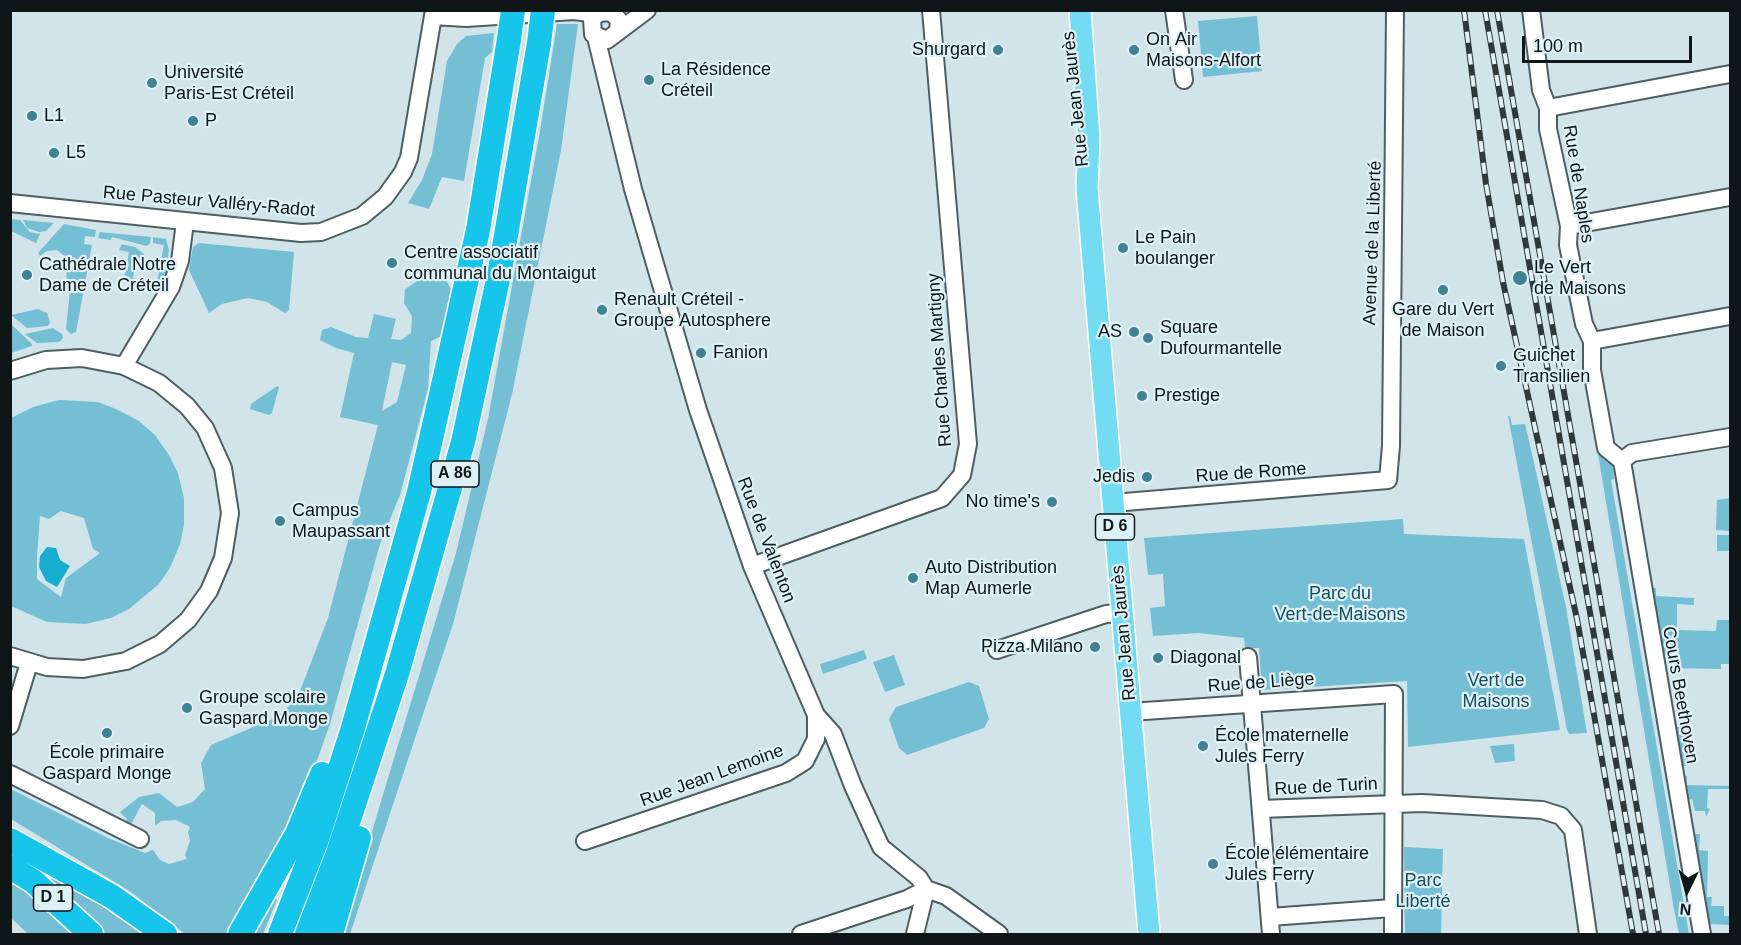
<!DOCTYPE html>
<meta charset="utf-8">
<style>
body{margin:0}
#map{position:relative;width:1741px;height:945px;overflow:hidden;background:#d0e4ea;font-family:Arial,sans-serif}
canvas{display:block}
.frame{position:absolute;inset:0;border:12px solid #0f1618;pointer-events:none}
.north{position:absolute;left:1657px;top:861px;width:60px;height:60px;-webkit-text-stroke:4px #ddf1f7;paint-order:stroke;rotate:185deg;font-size:16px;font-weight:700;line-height:24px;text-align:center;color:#0f1618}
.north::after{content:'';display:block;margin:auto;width:21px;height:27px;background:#0f1618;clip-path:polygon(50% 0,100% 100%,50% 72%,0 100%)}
.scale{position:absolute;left:1522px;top:36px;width:170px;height:27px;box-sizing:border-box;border:3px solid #0f1618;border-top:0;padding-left:8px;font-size:18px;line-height:21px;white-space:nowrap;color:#0f1618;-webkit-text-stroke:4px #ddf1f7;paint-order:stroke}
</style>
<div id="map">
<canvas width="1741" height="945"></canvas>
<div class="frame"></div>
<div class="north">N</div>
<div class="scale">100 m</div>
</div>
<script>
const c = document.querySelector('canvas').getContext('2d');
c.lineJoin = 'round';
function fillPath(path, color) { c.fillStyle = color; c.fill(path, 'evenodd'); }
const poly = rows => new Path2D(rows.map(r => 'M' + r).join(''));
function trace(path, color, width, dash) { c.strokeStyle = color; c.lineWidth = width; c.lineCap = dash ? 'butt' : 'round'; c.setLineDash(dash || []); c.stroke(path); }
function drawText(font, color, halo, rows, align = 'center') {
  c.font = font + ' Arial,sans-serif'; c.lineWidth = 4.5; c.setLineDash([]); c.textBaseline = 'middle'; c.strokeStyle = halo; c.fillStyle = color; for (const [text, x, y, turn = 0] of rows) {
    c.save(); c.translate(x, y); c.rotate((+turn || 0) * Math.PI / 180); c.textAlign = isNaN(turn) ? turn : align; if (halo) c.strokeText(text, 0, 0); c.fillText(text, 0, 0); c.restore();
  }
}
const green = poly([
 [1257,16,1262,71,1203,77,1198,21],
 [557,24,578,24,561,150,512,394,453,624,350,934,341,934,456,553,488,419,540,131],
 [494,33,492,52,485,58,464,181,442,177,429,209,408,203,422,180,432,154,447,61,457,44,466,36],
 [10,219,20,220,30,232,40,234,36,243,11,231],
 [23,220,54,223,46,231,39,232,27,228],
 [64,224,96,230,95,237,85,236,84,244,92,245,76,332,71,334,66,329,70,290,67,289,66,257,57,250,47,251,40,256,38,253],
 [100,232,151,237,150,243,147,246,112,237,111,240,98,238],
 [153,237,166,239,169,250,166,269,160,285,157,286,148,285,149,281,157,282,164,245,153,243],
 [199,243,294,252,289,310,285,313,267,302,248,298,222,304,209,313,189,270,193,247],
 [122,244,135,247,144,254,145,260,136,258,133,278,141,280,141,283,124,279,129,252,119,250],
 [442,273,451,289,442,336,431,341,428,389,400,495,380,544,330,724,309,783,273,857,228,934,185,934,131,892,11,819,11,789,108,838,145,853,153,850,160,860,169,864,187,859,185,855,190,841,188,832,190,827,176,820,161,821,155,826,155,813,142,804,130,826,125,824,127,819,120,812,139,797,159,793,177,807,193,802,205,789,201,763,211,745,277,717,297,699,328,618,378,425,340,417,354,353,336,348,320,340,322,330,331,327,356,337,368,338,374,314,396,319,391,339,401,340,411,333,412,316,404,303,405,289,428,274],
 [392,362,406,365,397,402,382,411],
 [38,309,47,313,50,322,48,326,27,328,11,315],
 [11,324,32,344,32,346,11,353],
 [53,328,62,334,63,338,59,342,37,343,25,334],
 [1586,363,1613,468,1614,479,1611,480,1689,934,1679,934,1673,904,1583,364],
 [277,386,279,387,272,413,269,415,250,409,251,404],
 [59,400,98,402,116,409,139,421,155,435,169,455,178,473,184,498,184,525,180,544,170,568,159,584,129,609,111,618,86,624,47,622,11,606,11,418,33,407],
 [61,511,84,518,93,549,100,553,66,578,61,597,37,579,37,557,40,516,49,519],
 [1508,416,1510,416,1512,425,1525,424,1532,454,1566,607,1587,733,1569,734,1567,730],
 [1730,498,1730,531,1716,530,1717,500],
 [1403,519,1404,534,1524,539,1560,730,1408,747,1407,681,1262,690,1259,648,1245,648,1244,638,1198,633,1153,636,1150,608,1165,606,1163,574,1148,575,1144,538],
 [1717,535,1730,535,1730,551,1717,551],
 [1650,588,1656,588,1656,596,1694,598,1694,605,1677,604,1677,630,1716,631,1717,620,1730,620,1730,670,1729,664,1721,664,1721,669,1672,668,1670,653,1662,654],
 [864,650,867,659,823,674,820,664],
 [894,655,905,685,885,692,873,662],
 [969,682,979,686,989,719,984,728,907,755,899,748,889,719,896,707],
 [1674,727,1679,727,1679,735,1688,735,1687,766,1681,766],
 [1514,744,1515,761,1495,763,1490,746],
 [1683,776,1687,776,1687,785,1730,786,1730,789,1708,789,1707,808,1710,809,1706,817,1705,811,1695,811,1692,799,1687,800],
 [1693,834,1700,834,1699,850,1708,851,1707,897,1712,897,1711,906,1724,906,1724,916,1730,916,1730,925,1708,924],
 [1404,847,1443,849,1441,934,1405,934],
 [53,873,153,934,104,934,85,913,50,882],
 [10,879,83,934,28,934,11,918],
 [272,896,277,900,263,934,248,934]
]);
const water = poly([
 [47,547,56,548,60,560,70,566,57,587,46,581,39,567,40,556]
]);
const minor = poly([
 [1174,10,1184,80],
 [1531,10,1541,90,1548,108,1548,129,1569,226,1568,245,1584,324,1592,341,1592,370,1606,448,1622,461],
 [433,16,466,18,574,11,597,14],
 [618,32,619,20,611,12,599,13,592,19,593,34,607,40,647,10],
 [596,37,633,189,698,410,752,566,816,715,833,734,853,786,881,847,919,878,926,889,946,896,999,934],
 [1548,108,1730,74],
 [10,203,301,233,321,232,362,216,385,197,403,172,409,158,434,10],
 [1569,226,1730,197],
 [1592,341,1730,316],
 [124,366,171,287,180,261,185,222],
 [10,371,46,360,82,358,124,366,159,383,187,406,205,428,223,468,230,513,223,558,209,591,188,620,160,644,126,661,83,669,47,667,10,656],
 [1622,461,1702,934],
 [1622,461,1632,453,1730,437],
 [1113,503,1388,480,1391,446,1395,10],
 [752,566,942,498,962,475,968,444,931,10],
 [997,650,1106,614,1123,613],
 [1248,657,1271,934],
 [1130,712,1394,694,1393,934],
 [10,726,29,663],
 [10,774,140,839],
 [1261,809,1422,803,1542,810,1561,816,1573,830,1588,934],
 [585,841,786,773,805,761,816,739,816,715],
 [1270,917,1392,908],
 [801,934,907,899,926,889],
 [915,934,926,889]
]);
const major = poly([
 [1080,10,1089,139,1087,188,1149,934]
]);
const highway = poly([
 [10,840,111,896,165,934],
 [10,867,33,881,91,934],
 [240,934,297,834,322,774],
 [280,934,316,842,353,728,419,492,478,230,509,39],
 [307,934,338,853,397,674,463,442,500,270,539,43],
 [331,934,359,838]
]);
const rail = poly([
 [1464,10,1486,184,1503,282,1577,619,1633,934],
 [1485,10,1646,934],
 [1497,10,1659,934]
]);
const highwayBridge = poly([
 [509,39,513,10],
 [539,43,543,10]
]);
const markers = [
 [998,50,6,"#408193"],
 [1134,50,6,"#408193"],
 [649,80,6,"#408193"],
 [152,83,6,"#408193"],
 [32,116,6,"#408193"],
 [193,121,6,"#408193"],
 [54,153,6,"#408193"],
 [1123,248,6,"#408193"],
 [392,263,6,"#408193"],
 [27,275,6,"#408193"],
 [1520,278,8,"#408193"],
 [1443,290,6,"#408193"],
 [602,310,6,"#408193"],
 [1134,332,6,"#408193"],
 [1148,338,6,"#408193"],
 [701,353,6,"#408193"],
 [1501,366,6,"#408193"],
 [1142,396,6,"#408193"],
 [1147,477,6,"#408193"],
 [1052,502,6,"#408193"],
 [280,521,6,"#408193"],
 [913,578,6,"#408193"],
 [1095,647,6,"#408193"],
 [1158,658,6,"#408193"],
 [187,708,6,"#408193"],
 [107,733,6,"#408193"],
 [1203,746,6,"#408193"],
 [1213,864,6,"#408193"]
];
const shields = [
 [455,474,48],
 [1115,527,39],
 [53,898,39]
];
const shieldNames = [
 ["A 86",455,474],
 ["D 6",1115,527],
 ["D 1",53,898]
];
const poiNames = [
 ["On Air",1146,40],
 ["Maisons-Alfort",1146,61],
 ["Shurgard",986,50,"right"],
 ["La Résidence",661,70],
 ["Créteil",661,91],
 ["Université",164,73],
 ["Paris-Est Créteil",164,94],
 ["L1",44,116],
 ["P",205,121],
 ["L5",66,153],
 ["Le Pain",1135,238],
 ["boulanger",1135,259],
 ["Centre associatif",404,253],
 ["communal du Montaigut",404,274],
 ["Cathédrale Notre",39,265],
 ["Dame de Créteil",39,286],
 ["Le Vert",1534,268],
 ["de Maisons",1534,289],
 ["Renault Créteil -",614,300],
 ["Groupe Autosphere",614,321],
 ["Gare du Vert",1443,310,"center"],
 ["de Maison",1443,331,"center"],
 ["Square",1160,328],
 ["Dufourmantelle",1160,349],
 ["AS",1122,332,"right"],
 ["Fanion",713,353],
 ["Guichet",1513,356],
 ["Transilien",1513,377],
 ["Prestige",1154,396],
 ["Jedis",1135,477,"right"],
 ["No time's",1040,502,"right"],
 ["Campus",292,511],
 ["Maupassant",292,532],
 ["Auto Distribution",925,568],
 ["Map Aumerle",925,589],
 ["Pizza Milano",1083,647,"right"],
 ["Diagonal",1170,658],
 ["Groupe scolaire",199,698],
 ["Gaspard Monge",199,719],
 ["École maternelle",1215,736],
 ["Jules Ferry",1215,757],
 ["École primaire",107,753,"center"],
 ["Gaspard Monge",107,774,"center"],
 ["École élémentaire",1225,854],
 ["Jules Ferry",1225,875]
];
const streetNames = [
 ["Rue Jean Jaurès",1076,99,-96],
 ["Rue de Naples",1578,184,81],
 ["Rue Pasteur Valléry-Radot",209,202,5],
 ["Avenue de la Liberté",1373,243,-88],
 ["Rue Charles Martigny",940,360,-94],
 ["Rue de Rome",1251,473,-4],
 ["Rue de Valenton",766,540,69],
 ["Rue Jean Jaurès",1124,633,-95],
 ["Rue de Liège",1261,683,-4],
 ["Cours Beethoven",1680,695,80],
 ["Rue Jean Lemoine",712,776,-20],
 ["Rue de Turin",1326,787,-3]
];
const parkNames = [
 ["Parc du",1340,594],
 ["Vert-de-Maisons",1340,615],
 ["Vert de",1496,681],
 ["Maisons",1496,702],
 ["Parc",1423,881],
 ["Liberté",1423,902]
];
fillPath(green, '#75bfd5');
fillPath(water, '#18adce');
trace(minor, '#4e5f64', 20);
trace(major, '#fff', 24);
trace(highway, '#fff', 27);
trace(minor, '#fff', 16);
trace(major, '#74dcf2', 21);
trace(highway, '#17c4ea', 24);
trace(rail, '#2f383b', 6);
trace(rail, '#ddf1f7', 4, [11]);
trace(highwayBridge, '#fff', 27, []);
trace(highwayBridge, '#17c4ea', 24);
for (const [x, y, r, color] of markers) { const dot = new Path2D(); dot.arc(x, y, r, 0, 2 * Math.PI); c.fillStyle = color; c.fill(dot); trace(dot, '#ddf1f7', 2); }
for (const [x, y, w] of shields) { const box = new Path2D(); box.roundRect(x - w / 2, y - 13, w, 26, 4.5); c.fillStyle = '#ddf1f7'; c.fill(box); trace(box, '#0f1618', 1.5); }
drawText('bold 16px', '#0f1618', null, shieldNames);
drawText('18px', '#0f1618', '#ddf1f7', poiNames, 'left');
drawText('18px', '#0f1618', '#ddf1f7', streetNames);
drawText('18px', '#174e5c', '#ddf1f7', parkNames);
</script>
